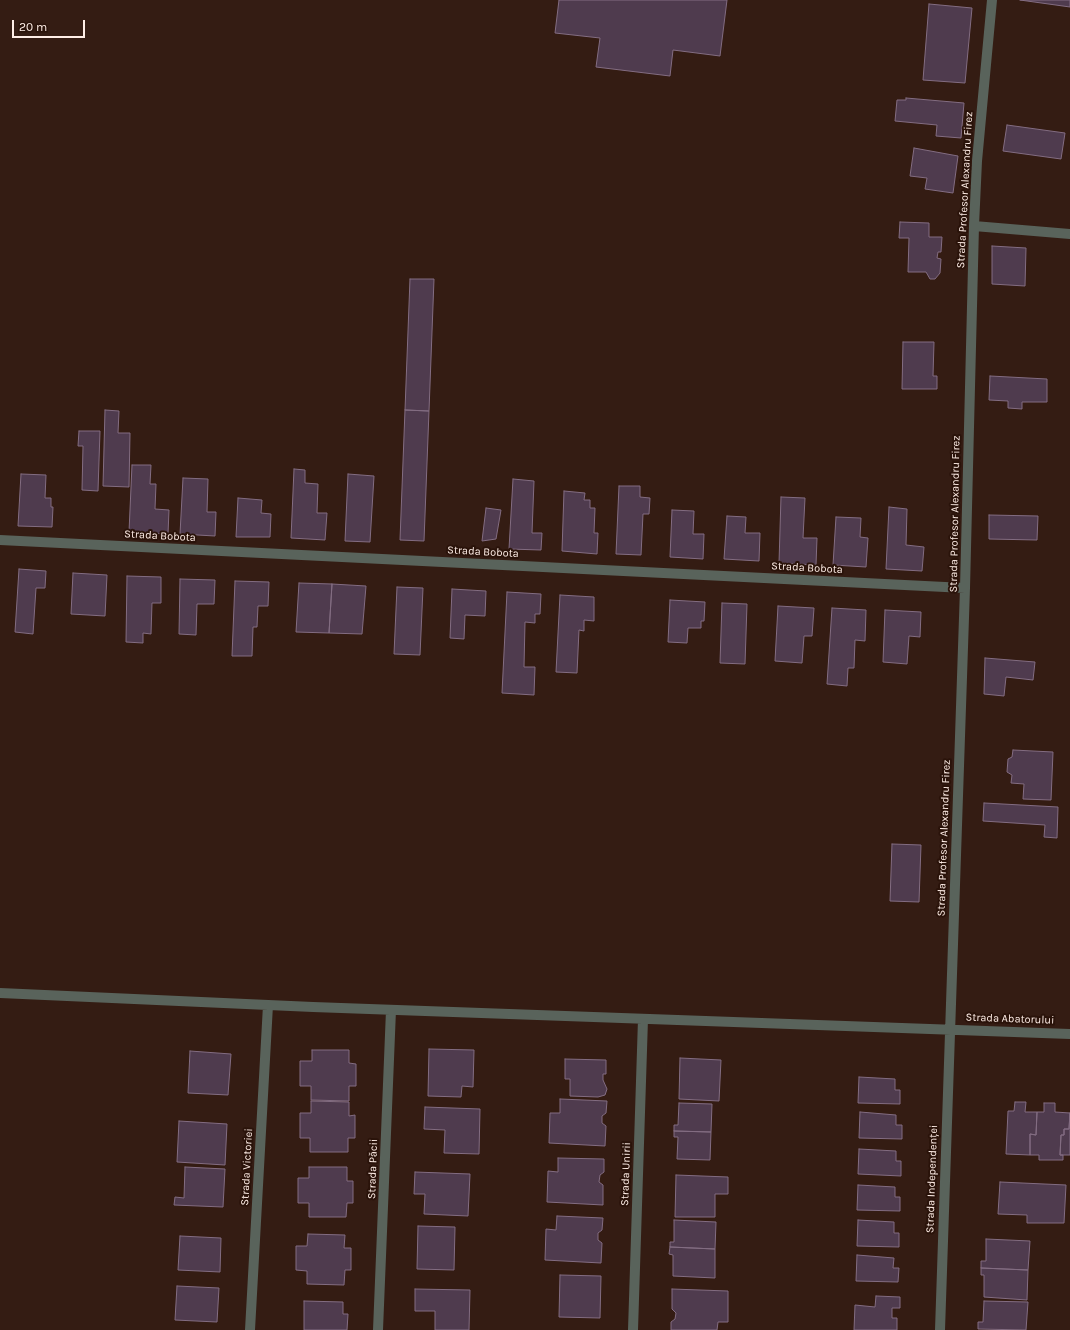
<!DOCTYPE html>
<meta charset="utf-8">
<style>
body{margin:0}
#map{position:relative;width:1070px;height:1330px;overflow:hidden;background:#341c13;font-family:Karla,sans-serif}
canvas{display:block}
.scale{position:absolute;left:12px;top:20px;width:73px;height:18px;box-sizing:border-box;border:2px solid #feede6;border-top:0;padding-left:5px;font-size:12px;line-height:14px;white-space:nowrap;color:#feede6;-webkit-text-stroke:3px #2a130a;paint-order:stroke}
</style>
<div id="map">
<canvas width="1070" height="1330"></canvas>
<div class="scale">20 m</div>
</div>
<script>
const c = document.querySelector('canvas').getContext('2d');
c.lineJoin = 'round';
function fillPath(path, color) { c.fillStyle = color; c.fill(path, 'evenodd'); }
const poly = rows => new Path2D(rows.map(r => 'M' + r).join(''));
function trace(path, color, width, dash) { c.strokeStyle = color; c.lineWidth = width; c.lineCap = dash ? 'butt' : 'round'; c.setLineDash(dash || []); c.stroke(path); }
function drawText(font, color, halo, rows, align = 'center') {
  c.font = font + ' Karla,sans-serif'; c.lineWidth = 4; c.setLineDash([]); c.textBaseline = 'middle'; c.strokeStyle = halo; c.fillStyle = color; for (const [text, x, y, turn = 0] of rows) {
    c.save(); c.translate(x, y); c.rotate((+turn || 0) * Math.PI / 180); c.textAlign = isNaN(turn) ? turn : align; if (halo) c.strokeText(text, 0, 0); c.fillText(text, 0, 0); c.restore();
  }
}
const building = poly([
 [559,0,727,0,720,56,673,50,670,76,596,67,600,38,555,33,559,0],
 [1020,0,1070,0,1070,7,1020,0],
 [929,4,972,8,965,83,923,80,929,4],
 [906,98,964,103,961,138,936,136,937,125,895,121,897,100,906,100,906,98],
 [1007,125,1065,133,1061,159,1003,151,1007,125],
 [914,148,958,156,953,193,925,189,927,178,910,176,914,148],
 [900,222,929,223,929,237,942,237,941,252,938,252,937,258,941,259,940,273,935,279,930,279,926,272,908,272,909,238,899,238,900,222],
 [992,246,1026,248,1025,286,992,284,992,246],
 [410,279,434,279,429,411,405,410,410,279],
 [903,342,934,342,933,376,937,376,937,389,902,389,903,342],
 [990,376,1047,379,1047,402,1022,402,1022,409,1008,408,1008,401,989,400,990,376],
 [105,410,119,411,118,433,130,433,129,487,103,486,105,410],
 [405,410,429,411,424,541,400,540,405,410],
 [79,431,100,431,98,491,82,490,83,446,78,446,79,431],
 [132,465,151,465,150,484,156,484,155,509,169,510,168,534,129,532,132,465],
 [294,469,305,470,305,483,318,484,317,513,327,513,325,540,291,538,294,469],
 [21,474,46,475,45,498,51,498,51,507,53,507,52,527,18,526,21,474],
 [348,474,374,476,370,542,345,541,348,474],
 [183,478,208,479,207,512,216,512,215,536,180,534,183,478],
 [513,479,534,481,532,533,542,533,541,550,509,549,513,479],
 [619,486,640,486,640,497,650,498,649,514,643,514,641,555,616,554,619,486],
 [564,491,585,493,584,500,590,500,590,508,595,508,594,533,598,533,597,554,562,551,564,491],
 [781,497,805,498,803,538,817,538,816,565,779,563,781,497],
 [238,498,262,500,261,513,271,514,270,537,236,537,238,498],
 [889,507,907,509,906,545,924,547,922,571,886,569,889,507],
 [486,508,501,510,496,539,482,541,486,508],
 [672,510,694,511,693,534,704,534,703,559,670,557,672,510],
 [989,515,1038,516,1037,540,989,539,989,515],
 [727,516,746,517,745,533,760,533,759,561,724,559,727,516],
 [836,517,861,518,860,537,868,538,866,567,833,565,836,517],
 [19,569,46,571,45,588,36,588,33,634,15,632,19,569],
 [73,573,107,575,105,616,71,614,73,573],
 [127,576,161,577,161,603,152,603,151,634,143,633,143,643,126,642,127,576],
 [180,579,215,580,214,604,197,604,196,635,179,634,180,579],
 [235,581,269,582,268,606,258,606,257,627,253,627,252,656,232,656,235,581],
 [299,583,332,584,329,633,296,632,299,583],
 [332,584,366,586,362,634,329,633,332,584],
 [397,587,423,588,420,655,394,654,397,587],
 [452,589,486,591,485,616,465,615,464,639,450,638,452,589],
 [507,592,541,594,540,614,535,614,535,623,525,622,524,667,535,667,534,695,502,693,507,592],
 [560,595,594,597,594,621,584,620,584,631,579,630,577,673,556,672,560,595],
 [670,600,705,602,704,621,701,621,701,628,688,628,687,643,668,642,670,600],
 [722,603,747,604,745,664,720,663,722,603],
 [778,606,814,608,812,636,804,636,802,663,775,661,778,606],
 [832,608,866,610,865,641,855,640,854,668,848,668,847,686,827,684,832,608],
 [885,610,921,612,920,637,909,636,907,664,883,662,885,610],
 [985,658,1035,662,1033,680,1006,677,1004,696,984,694,985,658],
 [1013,750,1053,752,1051,800,1023,799,1024,784,1011,783,1012,775,1007,772,1008,759,1012,757,1013,750],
 [984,803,1058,807,1057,838,1044,837,1045,825,983,821,984,803],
 [892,844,921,845,919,902,890,901,892,844],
 [429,1049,474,1050,473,1087,462,1086,461,1097,428,1096,429,1049],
 [312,1050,349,1050,349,1063,356,1064,356,1086,349,1086,349,1101,311,1100,311,1086,300,1086,300,1061,312,1061,312,1050],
 [190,1051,231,1054,228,1095,188,1093,190,1051],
 [680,1058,721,1060,719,1101,679,1099,680,1058],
 [565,1059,606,1060,606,1074,603,1074,603,1080,607,1089,605,1095,598,1097,570,1096,570,1079,565,1079,565,1059],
 [859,1077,895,1079,895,1090,900,1090,900,1104,858,1103,859,1077],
 [560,1099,607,1101,606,1113,602,1116,602,1123,606,1126,605,1146,549,1143,550,1113,560,1113,560,1099],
 [311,1101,349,1102,349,1116,355,1115,355,1138,348,1138,348,1152,310,1152,310,1138,300,1138,300,1113,311,1113,311,1101],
 [1015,1102,1026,1102,1025,1112,1037,1112,1036,1135,1030,1134,1030,1155,1006,1154,1008,1111,1014,1111,1015,1102],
 [679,1103,712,1104,711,1132,674,1131,674,1125,678,1125,679,1103],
 [1044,1103,1055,1103,1055,1112,1070,1113,1069,1129,1064,1129,1064,1135,1061,1135,1060,1155,1063,1155,1063,1160,1039,1160,1039,1155,1030,1155,1030,1134,1036,1135,1037,1112,1044,1112,1044,1103],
 [425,1107,480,1109,479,1154,444,1153,445,1130,424,1129,425,1107],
 [860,1112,896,1115,896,1125,902,1125,902,1139,859,1138,860,1112],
 [1070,1113,1070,1155,1060,1155,1061,1135,1064,1135,1064,1129,1069,1129,1070,1113],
 [179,1121,227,1124,225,1165,177,1162,179,1121],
 [674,1131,711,1132,710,1160,677,1159,678,1137,674,1137,674,1131],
 [859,1149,896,1151,896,1161,901,1161,901,1176,858,1174,859,1149],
 [558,1158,604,1159,604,1172,600,1175,599,1182,603,1185,603,1205,547,1202,548,1171,558,1172,558,1158],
 [185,1167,225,1169,223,1207,174,1205,175,1197,184,1198,185,1167],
 [309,1167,347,1167,347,1181,353,1181,353,1203,347,1203,346,1217,309,1217,309,1203,298,1203,298,1178,309,1178,309,1167],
 [415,1172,470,1174,468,1216,424,1214,425,1194,414,1194,415,1172],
 [676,1175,728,1177,728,1194,715,1194,715,1217,675,1217,676,1175],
 [1000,1182,1066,1185,1064,1223,1027,1223,1027,1215,998,1214,1000,1182],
 [858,1185,895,1187,895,1197,900,1197,900,1211,857,1210,858,1185],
 [557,1216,603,1218,602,1230,598,1233,598,1240,602,1243,601,1263,545,1260,546,1229,556,1230,557,1216],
 [674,1220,716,1222,715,1249,670,1247,670,1242,674,1242,674,1220],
 [858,1220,894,1222,894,1233,899,1233,899,1247,857,1246,858,1220],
 [418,1226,455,1227,454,1270,417,1269,418,1226],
 [308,1234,345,1235,344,1248,351,1248,351,1270,345,1270,344,1285,307,1284,307,1271,296,1270,296,1246,307,1246,308,1234],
 [180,1236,221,1238,220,1272,178,1270,180,1236],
 [986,1239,1030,1241,1028,1270,981,1268,981,1261,986,1261,986,1239],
 [670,1247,715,1249,715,1278,673,1276,673,1255,669,1254,670,1247],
 [857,1255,894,1258,893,1268,899,1268,898,1282,856,1281,857,1255],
 [981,1268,1028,1270,1027,1300,984,1297,984,1275,981,1275,981,1268],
 [560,1275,601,1276,600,1318,559,1317,560,1275],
 [177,1286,219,1288,217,1322,175,1320,177,1286],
 [415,1289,470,1290,469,1330,435,1330,435,1311,415,1311,415,1289],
 [672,1289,728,1291,728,1322,718,1322,717,1330,671,1330,671,1322,675,1319,676,1313,672,1309,672,1289],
 [876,1296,900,1297,900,1308,892,1308,892,1318,897,1318,897,1330,854,1330,855,1305,875,1307,876,1296],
 [304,1301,343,1302,343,1314,348,1314,347,1330,304,1330,304,1301],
 [984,1301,1028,1302,1026,1330,978,1329,978,1322,983,1322,984,1301]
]);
const minor = poly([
 [974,226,1070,234],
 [0,540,965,588],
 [0,993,313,1007,1070,1034],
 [250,1330,268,1005],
 [378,1330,391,1010],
 [633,1330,643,1019],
 [940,1330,965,588,974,226,977,161,992,0]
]);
const streetNames = [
 ["Strada Profesor Alexandru Firez",965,190,-87],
 ["Strada Profesor Alexandru Firez",955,514,-89],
 ["Strada Bobota",160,536,3],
 ["Strada Bobota",483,552,3],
 ["Strada Bobota",807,568,3],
 ["Strada Profesor Alexandru Firez",944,838,-88],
 ["Strada Abatorului",1010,1019,2],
 ["Strada Victoriei",247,1167,-87],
 ["Strada Păcii",373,1169,-88],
 ["Strada Unirii",626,1174,-88],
 ["Strada Independenței",932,1179,-88]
];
fillPath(building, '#4f3b4e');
trace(building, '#836d82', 1);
trace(minor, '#59635b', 10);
drawText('11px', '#feede6', '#2a130a', streetNames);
</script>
